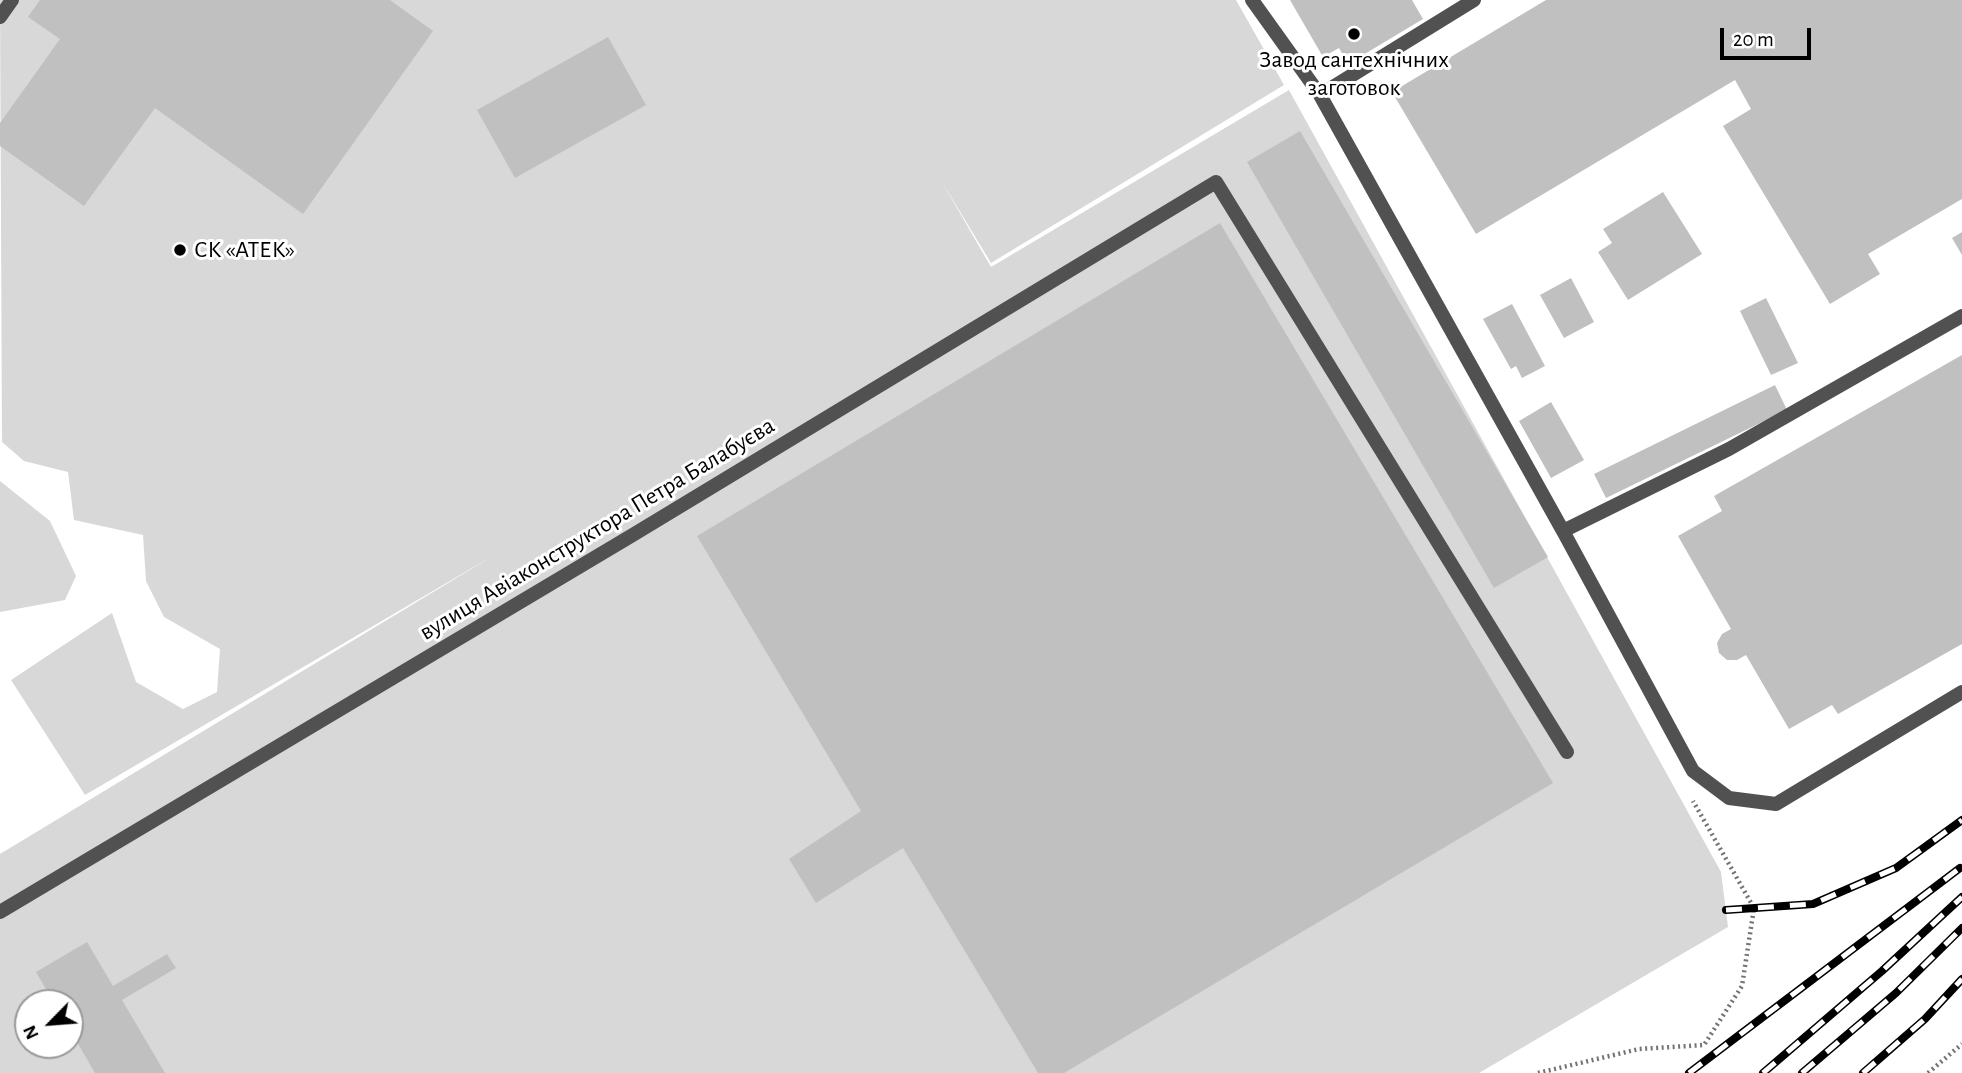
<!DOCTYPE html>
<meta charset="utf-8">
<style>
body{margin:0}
#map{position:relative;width:1962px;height:1073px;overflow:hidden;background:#fff;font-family:"Alegreya Sans",sans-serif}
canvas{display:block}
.north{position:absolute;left:14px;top:989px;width:70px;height:70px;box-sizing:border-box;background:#fff;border:2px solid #999;border-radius:50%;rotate:245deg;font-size:19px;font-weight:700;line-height:28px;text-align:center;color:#000}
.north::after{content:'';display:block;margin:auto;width:24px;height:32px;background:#000;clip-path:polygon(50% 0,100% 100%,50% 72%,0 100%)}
.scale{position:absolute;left:1720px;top:28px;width:91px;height:32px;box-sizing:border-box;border:4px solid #000;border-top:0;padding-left:9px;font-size:21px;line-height:24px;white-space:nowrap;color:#000;-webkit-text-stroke:5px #fff;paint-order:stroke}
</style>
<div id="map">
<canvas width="1962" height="1073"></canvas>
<div class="north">N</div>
<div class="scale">20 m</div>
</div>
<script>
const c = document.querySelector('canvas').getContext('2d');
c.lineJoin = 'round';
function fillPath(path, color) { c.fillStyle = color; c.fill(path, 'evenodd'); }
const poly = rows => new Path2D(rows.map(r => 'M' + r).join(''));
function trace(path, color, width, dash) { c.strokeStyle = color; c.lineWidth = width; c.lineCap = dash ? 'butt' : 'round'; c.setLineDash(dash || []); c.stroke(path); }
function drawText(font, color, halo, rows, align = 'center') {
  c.font = font + ' "Alegreya Sans",sans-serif'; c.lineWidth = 6; c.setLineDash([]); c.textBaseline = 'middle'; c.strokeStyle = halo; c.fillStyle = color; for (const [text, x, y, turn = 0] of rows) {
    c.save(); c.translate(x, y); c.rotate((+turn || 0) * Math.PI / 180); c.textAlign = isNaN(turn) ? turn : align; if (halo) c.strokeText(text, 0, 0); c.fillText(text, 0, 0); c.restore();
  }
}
const green = poly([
 [0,0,1236,0,1284,85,991,263,942,182,991,267,1289,90,1721,872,1728,927,1479,1073,0,1073,0,854,496,554,85,795,11,680,112,613,136,682,183,709,217,692,220,649,164,617,146,581,143,535,74,520,68,472,24,461,2,442],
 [28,1003,70,1003,70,1045,28,1045],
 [0,481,50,521,76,576,65,600,0,612]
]);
const building = poly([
 [40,0,390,0,433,31,303,214,155,108,84,206,0,146,0,123,60,39,28,17],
 [1290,0,1412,0,1423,19,1348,64,1339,48,1323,57],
 [1546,0,1962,0,1962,199,1868,254,1880,274,1830,304,1723,126,1751,109,1735,80,1476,234,1392,92],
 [608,37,646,105,515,178,477,110],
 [1300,131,1548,557,1494,588,1247,162],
 [1663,192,1702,254,1628,300,1598,252,1612,243,1603,229],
 [1220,223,1553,783,1064,1073,1038,1073,903,848,816,903,789,859,861,811,697,536],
 [1962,232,1962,255,1952,238],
 [1571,278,1594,322,1564,338,1540,295],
 [1766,298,1798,363,1771,375,1740,311],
 [1512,304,1545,366,1522,378,1516,366,1511,369,1483,319],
 [1962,355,1962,644,1838,714,1832,705,1789,729,1746,655,1737,660,1727,660,1719,653,1717,643,1722,634,1731,629,1678,536,1722,511,1714,496],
 [1775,385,1787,410,1606,498,1594,474],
 [1551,402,1584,460,1551,478,1519,421],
 [87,942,113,986,167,954,176,968,122,1000,165,1073,95,1073,70,1030,70,1003,54,1003,36,972]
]);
const path = poly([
 [1538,1073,1639,1049,1704,1045,1742,986,1754,908,1693,801],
 [1928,1073,1962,1044]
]);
const service = poly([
 [1252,0,1320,95,1474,0],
 [0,17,12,0],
 [1320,95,1563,531],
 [1962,316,1729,449,1563,531,1693,771,1729,798,1776,804,1962,692],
 [0,912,631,536,1216,182,1567,752]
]);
const rail = poly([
 [1726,910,1813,904,1896,868,1962,820],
 [1689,1073,1960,868],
 [1763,1073,1882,971,1962,897],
 [1802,1073,1896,993,1962,928],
 [1863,1073,1925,1019,1962,979]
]);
const markers = [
 [1354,34,7,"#000"],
 [180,250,7,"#000"]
];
const poiNames = [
 ["Завод сантехнічних",1354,60],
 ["заготовок",1354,88],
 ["СК «АТЕК»",194,250,"left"]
];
const streetNames = [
 ["вулиця Авіаконструктора Петра Балабуєва",597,529,-31]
];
fillPath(green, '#d8d8d8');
fillPath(building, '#c0c0c0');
trace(path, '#737373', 4.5, [2, 3.5]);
trace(service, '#515151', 14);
trace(rail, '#000', 8);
trace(rail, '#fff', 5, [16]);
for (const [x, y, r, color] of markers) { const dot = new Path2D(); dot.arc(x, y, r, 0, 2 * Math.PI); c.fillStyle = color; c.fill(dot); trace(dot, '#fff', 2.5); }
drawText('24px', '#000', '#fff', poiNames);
drawText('24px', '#000', '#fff', streetNames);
</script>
